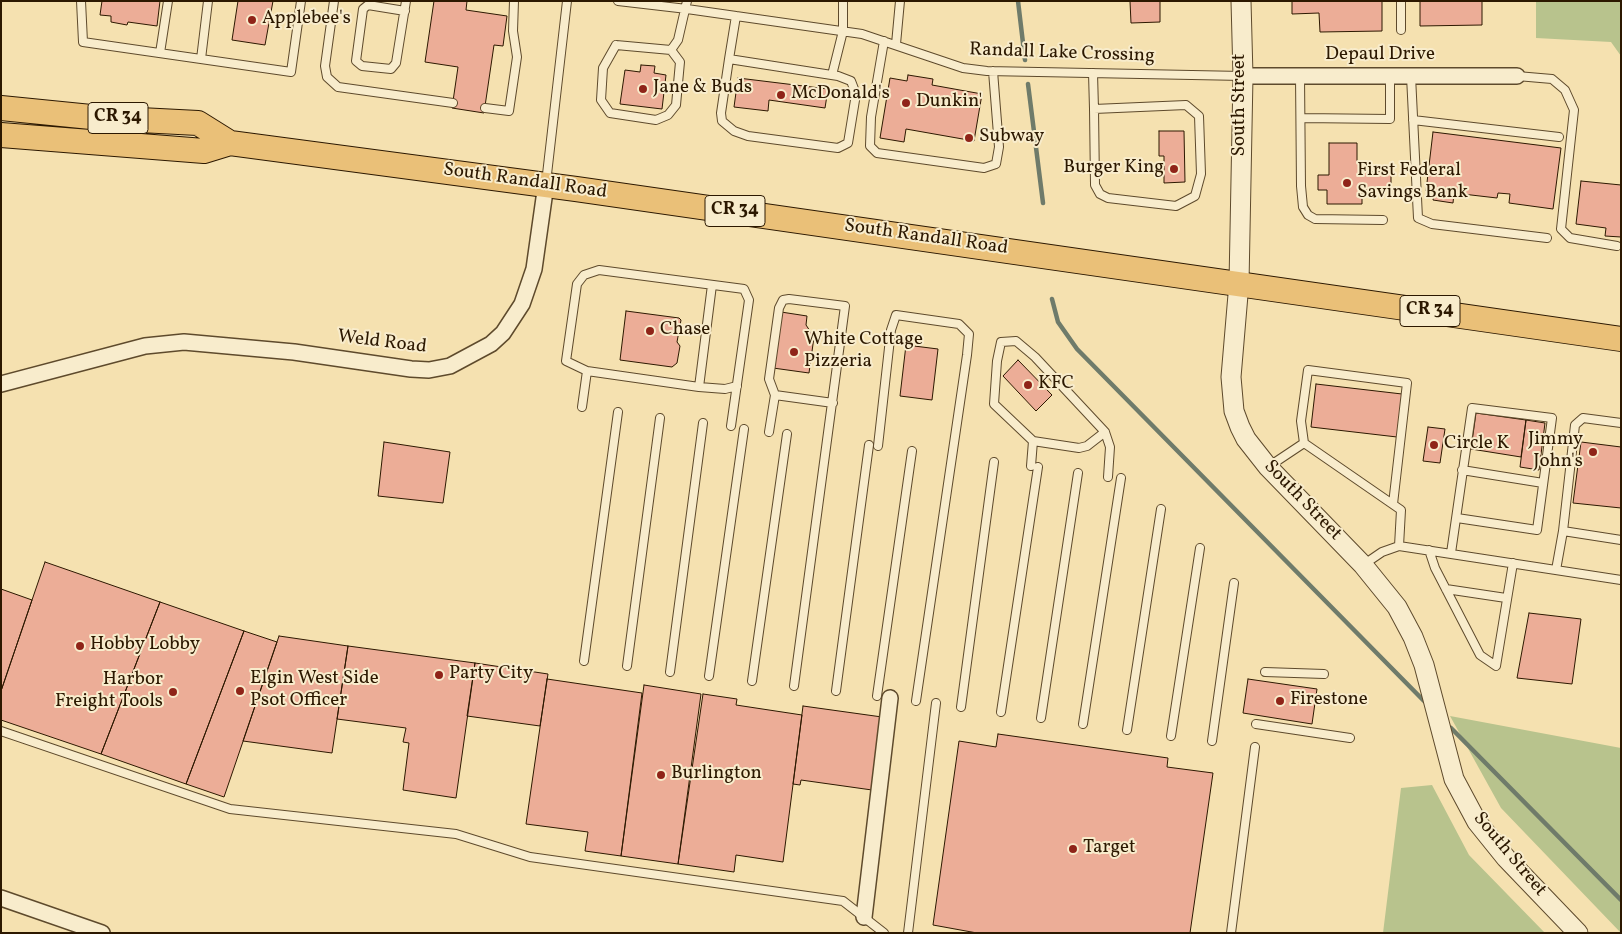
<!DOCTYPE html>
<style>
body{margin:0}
#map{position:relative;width:1622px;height:934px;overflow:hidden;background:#f5e1b0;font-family:Vollkorn,serif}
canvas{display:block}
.frame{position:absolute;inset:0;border:2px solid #2c1800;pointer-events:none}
</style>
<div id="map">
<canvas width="1622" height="934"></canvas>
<div class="frame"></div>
</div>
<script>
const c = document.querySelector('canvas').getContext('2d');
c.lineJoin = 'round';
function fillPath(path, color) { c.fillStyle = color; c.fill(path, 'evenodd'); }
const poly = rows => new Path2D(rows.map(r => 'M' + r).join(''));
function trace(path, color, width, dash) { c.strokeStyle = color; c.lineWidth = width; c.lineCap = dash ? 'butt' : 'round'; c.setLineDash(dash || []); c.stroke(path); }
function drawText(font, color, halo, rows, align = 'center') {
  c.font = font + ' Vollkorn,serif'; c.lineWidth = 4; c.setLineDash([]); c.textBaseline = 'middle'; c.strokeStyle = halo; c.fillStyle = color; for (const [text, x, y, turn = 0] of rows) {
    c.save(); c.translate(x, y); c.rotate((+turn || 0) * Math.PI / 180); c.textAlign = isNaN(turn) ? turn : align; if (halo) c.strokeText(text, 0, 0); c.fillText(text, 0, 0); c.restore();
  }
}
const green = poly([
 [1536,1,1621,1,1621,56,1611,42,1536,38],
 [1450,716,1621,748,1621,933,1501,808],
 [1432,785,1469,855,1545,933,1383,933,1401,788]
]);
const stream = poly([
 [1018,1,1025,60],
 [1028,84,1043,203],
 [1052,299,1058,322,1077,349,1424,701],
 [1451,728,1621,900]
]);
const building = poly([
 [102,1,160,1,157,26,128,22,127,25,111,22,111,16,100,15,102,1],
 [238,1,273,1,265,45,232,40,238,1],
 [434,1,467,1,466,10,507,16,503,46,494,45,484,113,452,108,458,67,425,62,434,1],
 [1130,1,1160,1,1160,22,1131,23,1130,1],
 [1292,1,1382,1,1382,31,1320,32,1319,13,1292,14,1292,1],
 [1420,1,1482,1,1482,25,1420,26,1420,1],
 [641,65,655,66,654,73,666,75,662,109,620,104,625,70,640,72,641,65],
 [908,75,933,79,932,85,982,94,974,141,906,129,904,142,880,138,890,78,907,81,908,75],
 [738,78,828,89,825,108,769,100,768,111,734,107,738,78],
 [1159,131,1184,131,1185,182,1164,183,1164,156,1159,156,1159,131],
 [1433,132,1561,148,1553,209,1509,203,1510,194,1498,193,1497,198,1454,193,1453,203,1433,200,1434,192,1426,191,1433,132],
 [1329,143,1357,143,1357,161,1361,161,1361,172,1391,171,1391,189,1362,190,1362,204,1327,204,1327,190,1318,190,1318,175,1329,175,1329,143],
 [1581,181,1621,185,1621,237,1605,236,1606,228,1576,224,1581,181],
 [626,311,679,318,681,320,677,342,680,346,677,363,672,367,620,360,626,311],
 [781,312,807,316,806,325,814,337,809,373,773,368,781,312],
 [906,345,938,349,932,400,900,396,906,345],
 [1018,360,1052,395,1036,411,1003,376,1018,360],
 [1316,384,1402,394,1397,437,1311,427,1316,384],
 [1476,413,1526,420,1521,457,1471,449,1476,413],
 [1526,420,1545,423,1539,470,1520,467,1526,420],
 [1428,427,1445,429,1440,463,1423,461,1428,427],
 [384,442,450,452,443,503,378,496,384,442],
 [1581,442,1621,447,1621,508,1573,503,1581,442],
 [45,562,160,602,101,754,1,720,1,691,45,562],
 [1,589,32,600,1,691,1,589],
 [160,602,244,631,186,784,101,754,160,602],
 [1529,613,1581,619,1572,684,1517,678,1529,613],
 [244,631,277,642,224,797,186,784,244,631],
 [279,636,348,646,332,753,243,741,279,636],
 [348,646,475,663,456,798,403,790,409,743,403,742,406,728,337,719,348,646],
 [475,663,548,674,540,726,467,716,475,663],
 [547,679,642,693,621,856,585,851,588,832,526,824,547,679],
 [1248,679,1317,689,1312,724,1243,713,1248,679],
 [644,685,701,694,678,864,621,856,644,685],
 [703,694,737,699,736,705,802,715,783,862,736,855,734,872,678,864,703,694],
 [803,706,882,717,872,790,801,780,800,785,793,784,803,706],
 [998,734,1168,758,1167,767,1213,773,1190,933,977,933,933,925,959,741,996,747,998,734]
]);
const service = poly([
 [81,1,83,42,291,72,301,1],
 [334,1,325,66,327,77,338,87,453,103],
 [618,1,687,9,862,34,963,68,987,71,1243,76],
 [1401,1,1401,30],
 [405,11,368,5,363,9,356,61,362,66,391,69,396,63,406,1],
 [884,41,871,117,870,146,877,153,984,168,996,164,999,147,993,71],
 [896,44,900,1],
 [616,45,671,50,680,62,676,105,668,115,656,120,610,113,601,100,603,68,616,45],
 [671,50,678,40,687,1],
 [160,53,168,1],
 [201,59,208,1],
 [729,59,838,76,851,81,856,94,848,143,838,148,748,136,734,131,722,121,721,113,729,59,736,16],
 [1093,73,1094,109,1095,185,1100,194,1108,198,1176,206,1195,196,1201,174,1199,116,1186,105,1094,109],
 [832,75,843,31,843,1],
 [1300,76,1301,186,1303,207,1308,215,1315,219,1383,220],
 [1411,76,1418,218,1432,224,1547,238],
 [1517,76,1552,79,1565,90,1574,110,1561,229,1570,238,1617,246],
 [485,108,509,111,517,57,513,31,514,1],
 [1301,118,1390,119,1390,76],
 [1413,120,1559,137],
 [546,183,567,1],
 [712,285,699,387,725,389,737,386],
 [587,371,699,387],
 [775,395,833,403],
 [582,407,587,371,566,361,577,284,584,275,599,270,744,289,749,300,731,426],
 [769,432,775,395,769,379,779,308,783,300,789,299,845,306,794,686],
 [1033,441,1079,448,1087,446,1105,432],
 [1304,443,1301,421,1308,370,1407,383,1393,504],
 [878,446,891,330,896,315,959,324,969,334,967,355,916,701],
 [1031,466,1033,441,994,404,997,361,1001,342,1016,341,1035,357,1105,432,1110,447,1108,477],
 [1268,467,1304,443,1401,510,1399,546],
 [1462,470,1543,483],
 [1563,531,1575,425,1583,418,1621,423],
 [1429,550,1435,568,1480,655,1496,666,1513,563],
 [1451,553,1472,408,1552,418,1537,530,1457,518],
 [1363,565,1382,552,1399,546,1621,580],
 [1556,570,1563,531,1621,540],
 [1446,589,1506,598],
 [584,661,618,412],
 [627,666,660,418],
 [670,672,703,423],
 [1265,672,1324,674],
 [709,676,744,429],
 [752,681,787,434],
 [836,691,869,445],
 [877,696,912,451],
 [961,707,994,462],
 [1001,712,1038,467],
 [1041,718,1078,473],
 [1083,724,1121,478],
 [1256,724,1350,738],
 [1127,730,1161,509],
 [1,731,230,809,456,834,530,857,843,901,884,933],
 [1171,736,1200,548],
 [1212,741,1234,583],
 [908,933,936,703],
 [1231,933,1255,747]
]);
const minor = poly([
 [1243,76,1517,76],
 [1,384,145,346,184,342,294,352,411,369,429,370,450,366,491,344,503,333,522,304,534,269,546,184],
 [1,898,102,933],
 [864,917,890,698]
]);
const tertiary = poly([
 [1241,1,1243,76,1239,283,1231,377,1234,411,1240,427,1246,439,1268,467,1363,565,1397,607,1413,637,1424,665,1454,779,1477,822,1506,858,1578,933]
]);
const primary = poly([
 [1,108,101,118,198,123,230,143],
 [1,135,204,151,230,143,576,189,1621,339]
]);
const markers = [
 [252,20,5,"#8f2418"],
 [643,89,5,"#8f2418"],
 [781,95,5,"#8f2418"],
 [906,103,5,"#8f2418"],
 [969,138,5,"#8f2418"],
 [1174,169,5,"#8f2418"],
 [1347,183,5,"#8f2418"],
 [650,331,5,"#8f2418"],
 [794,352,5,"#8f2418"],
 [1028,385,5,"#8f2418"],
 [1434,445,5,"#8f2418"],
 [1593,452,5,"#8f2418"],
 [80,646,5,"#8f2418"],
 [439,675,5,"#8f2418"],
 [240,691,5,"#8f2418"],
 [173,692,5,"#8f2418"],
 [1280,701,5,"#8f2418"],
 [661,775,5,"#8f2418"],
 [1073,849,5,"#8f2418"]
];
const shields = [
 [118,118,60],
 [735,211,60],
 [1430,311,60]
];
const shieldNames = [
 ["CR 34",118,118],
 ["CR 34",735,211],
 ["CR 34",1430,311]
];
const poiNames = [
 ["Applebee's",262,20],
 ["Jane & Buds",653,89],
 ["McDonald's",791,95],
 ["Dunkin'",916,103],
 ["Subway",979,138],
 ["Burger King",1164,169,"right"],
 ["First Federal",1357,172],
 ["Savings Bank",1357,194],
 ["Chase",660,331],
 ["White Cottage",804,341],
 ["Pizzeria",804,363],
 ["KFC",1038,385],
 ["Jimmy",1583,441,"right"],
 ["John's",1583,463,"right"],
 ["Circle K",1444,445],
 ["Hobby Lobby",90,646],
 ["Party City",449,675],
 ["Elgin West Side",250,680],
 ["Psot Officer",250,702],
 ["Harbor",163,681,"right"],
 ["Freight Tools",163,703,"right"],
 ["Firestone",1290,701],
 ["Burlington",671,775],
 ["Target",1083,849]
];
const streetNames = [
 ["Randall Lake Crossing",1062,54,2],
 ["Depaul Drive",1380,56],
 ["South Street",1241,105,-90],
 ["South Randall Road",525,182,8],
 ["South Randall Road",926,238,8],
 ["Weld Road",382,343,7],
 ["South Street",1302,501,46],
 ["South Street",1509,855,50]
];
fillPath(green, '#b8c38d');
trace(stream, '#6f7b6a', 4.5);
fillPath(building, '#ecad97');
trace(building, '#2c1800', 1);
trace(service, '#5e4a2c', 10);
trace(minor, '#5e4a2c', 18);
trace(tertiary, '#5e4a2c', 21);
trace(primary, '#2c1800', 26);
trace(service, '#f8eccc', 8);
trace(minor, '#f8eccc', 15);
trace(tertiary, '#f8eccc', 19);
trace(primary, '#eac078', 24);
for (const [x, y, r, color] of markers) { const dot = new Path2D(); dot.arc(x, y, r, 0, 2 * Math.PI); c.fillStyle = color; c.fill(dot); trace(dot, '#f8eccc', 2); }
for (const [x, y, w] of shields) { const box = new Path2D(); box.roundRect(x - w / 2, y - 15.5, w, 31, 4); c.fillStyle = '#f8eccc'; c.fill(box); trace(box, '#2c1800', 1); }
drawText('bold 18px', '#2c1800', null, shieldNames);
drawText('19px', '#2c1800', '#f8eccc', poiNames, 'left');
drawText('19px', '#2c1800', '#f8eccc', streetNames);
</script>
